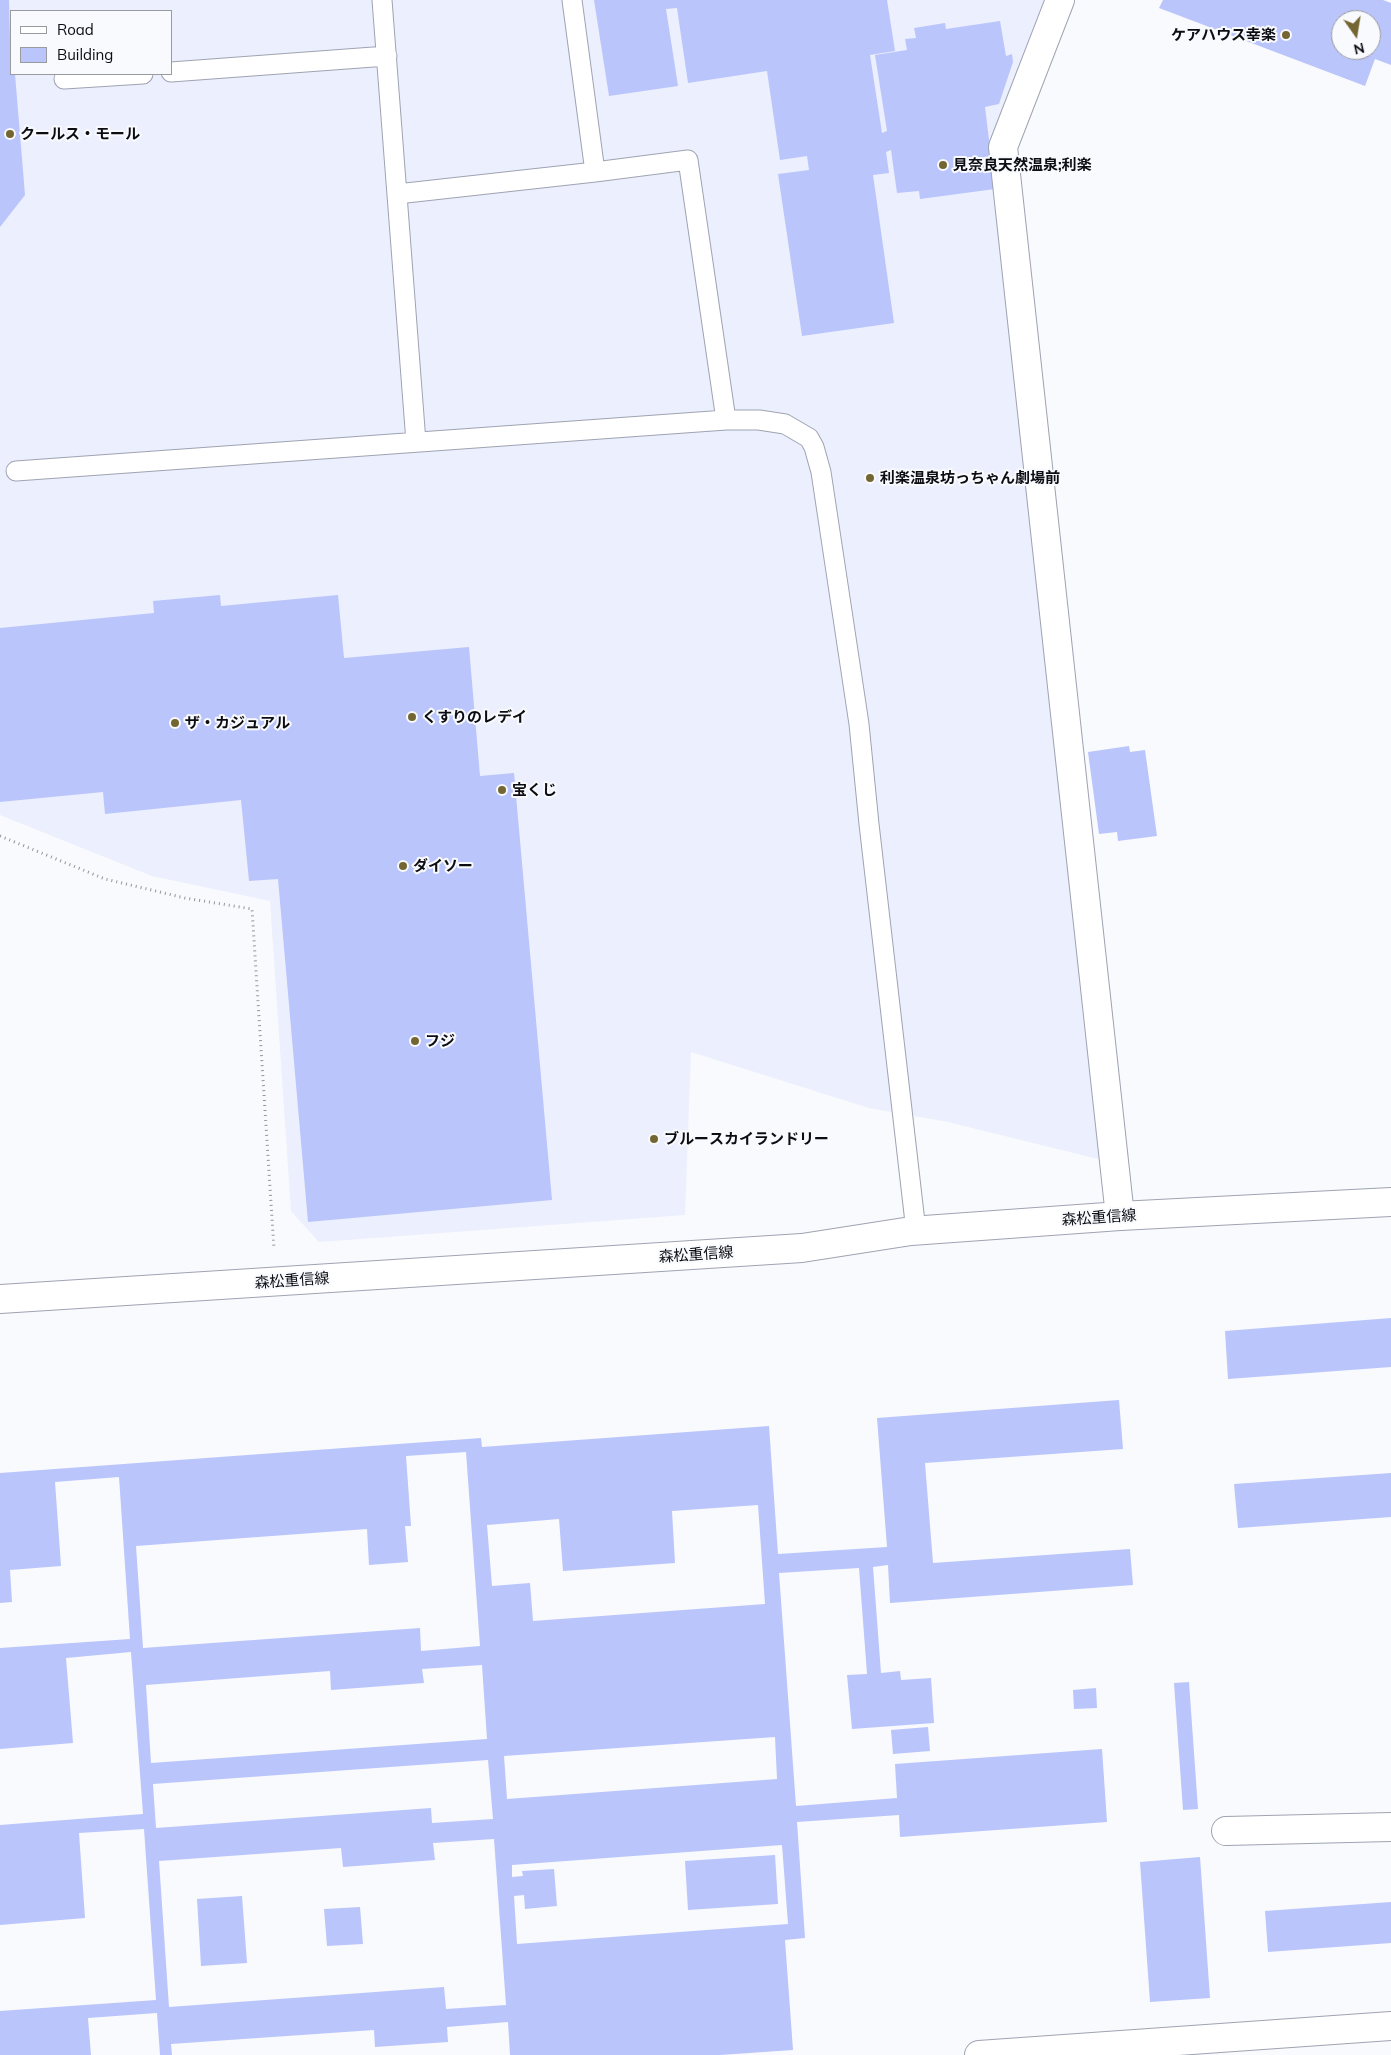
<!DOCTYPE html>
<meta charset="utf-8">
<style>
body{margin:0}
#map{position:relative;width:1391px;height:2055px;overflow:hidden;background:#f9fafd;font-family:Mulish,sans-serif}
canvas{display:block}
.legend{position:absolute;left:10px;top:10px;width:162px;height:65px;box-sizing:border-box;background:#f9fafd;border:1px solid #9a9b9f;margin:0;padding:6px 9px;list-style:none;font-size:15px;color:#0c0d13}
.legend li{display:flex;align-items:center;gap:10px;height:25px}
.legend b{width:25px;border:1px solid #9a9b9f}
.north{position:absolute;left:1331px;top:10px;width:50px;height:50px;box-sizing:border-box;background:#f9fafd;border:1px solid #9a9b9f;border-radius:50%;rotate:167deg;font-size:14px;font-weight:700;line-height:20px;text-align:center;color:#0c0d13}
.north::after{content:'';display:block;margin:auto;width:18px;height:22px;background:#736633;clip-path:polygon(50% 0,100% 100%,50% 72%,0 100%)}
</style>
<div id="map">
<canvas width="1391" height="2055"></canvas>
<ul class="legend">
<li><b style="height:6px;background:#fff"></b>Road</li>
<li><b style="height:14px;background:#bac5fb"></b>Building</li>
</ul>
<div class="north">N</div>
</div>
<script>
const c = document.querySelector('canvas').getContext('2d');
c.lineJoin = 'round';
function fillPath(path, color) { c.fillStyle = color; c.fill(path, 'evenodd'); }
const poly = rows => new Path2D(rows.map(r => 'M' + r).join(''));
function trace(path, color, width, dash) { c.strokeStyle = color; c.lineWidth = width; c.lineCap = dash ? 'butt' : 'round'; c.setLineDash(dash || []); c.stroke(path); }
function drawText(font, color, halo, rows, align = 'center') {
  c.font = font + ' Mulish,"Noto Sans JP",sans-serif'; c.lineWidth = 4; c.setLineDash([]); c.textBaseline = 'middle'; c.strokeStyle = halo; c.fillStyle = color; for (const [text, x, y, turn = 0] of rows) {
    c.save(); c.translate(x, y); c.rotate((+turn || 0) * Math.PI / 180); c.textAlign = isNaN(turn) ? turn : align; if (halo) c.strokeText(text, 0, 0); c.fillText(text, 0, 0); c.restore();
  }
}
const built = poly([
 [0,0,1047,0,991,137,990,149,1100,1151,1098,1159,948,1122,869,1108,691,1052,685,1215,319,1242,291,1211,270,901,152,876,0,815],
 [11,11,171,11,171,74,11,74]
]);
const building = poly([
 [0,0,9,0,11,74,15,74,25,195,0,227],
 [594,0,887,0,895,51,870,55,882,133,887,131,875,55,907,50,905,39,916,38,914,28,945,23,946,29,1000,21,1006,56,1012,54,1013,62,999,104,985,107,995,189,920,199,919,191,897,193,891,150,886,152,889,173,873,175,894,323,802,336,778,174,809,170,807,156,780,160,767,71,688,83,677,8,666,9,678,86,609,96],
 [1163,0,1383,0,1391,3,1391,65,1375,59,1365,86,1159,8],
 [1341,20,1371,20,1371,50,1341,50],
 [220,595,221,606,338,595,344,658,469,647,480,776,514,773,552,1200,308,1222,278,879,249,881,241,800,105,814,103,792,0,802,0,628,154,613,153,601],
 [1129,746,1130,752,1145,750,1157,836,1118,841,1117,832,1099,834,1088,752],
 [1391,1318,1391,1367,1228,1379,1225,1331],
 [1119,1400,1123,1449,925,1463,933,1563,1130,1549,1133,1585,890,1603,888,1565,873,1567,881,1673,900,1671,901,1680,931,1678,934,1723,852,1729,847,1675,867,1674,859,1568,779,1573,796,1806,897,1798,895,1764,1102,1749,1107,1822,900,1837,899,1815,797,1822,805,1938,785,1940,793,2050,720,2055,510,2055,508,2022,447,2027,448,2042,375,2047,374,2030,171,2044,172,2055,160,2055,157,2013,88,2018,91,2055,0,2055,0,2011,156,2000,144,1829,79,1833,85,1918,0,1925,0,1825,143,1814,131,1652,66,1658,73,1743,0,1749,0,1648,130,1639,119,1477,55,1482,61,1566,10,1570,12,1602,0,1603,0,1473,481,1438,482,1447,769,1426,778,1554,887,1547,877,1418],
 [466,1452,480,1646,421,1651,420,1628,143,1648,136,1546,367,1529,369,1565,408,1562,405,1526,411,1526,406,1456],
 [758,1505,765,1604,533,1621,530,1583,492,1586,487,1525,559,1519,563,1571,675,1563,672,1511],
 [482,1665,487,1739,151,1763,146,1685,330,1671,331,1690,424,1683,422,1669],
 [775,1737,777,1779,507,1799,504,1756],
 [488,1760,493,1819,432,1823,431,1808,156,1828,153,1784],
 [494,1839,506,2005,446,2009,444,1987,169,2007,159,1861,341,1848,343,1867,435,1860,433,1843],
 [782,1845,788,1924,517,1944,514,1896,524,1895,525,1909,557,1906,554,1869,522,1871,523,1876,512,1877,512,1865],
 [1391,1473,1391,1517,1238,1528,1234,1484],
 [1189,1682,1198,1809,1183,1810,1174,1683],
 [1096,1688,1097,1708,1074,1709,1073,1690],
 [928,1727,930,1751,893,1754,891,1730],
 [775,1855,778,1904,688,1910,685,1861],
 [1200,1857,1210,1998,1150,2002,1140,1862],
 [242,1896,247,1963,201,1966,197,1899],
 [1391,1902,1391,1943,1268,1952,1265,1911],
 [360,1907,363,1944,327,1946,324,1909]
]);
const path = poly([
 [0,836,105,879,185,898,252,909,274,1249]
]);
const service = poly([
 [382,0,416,442],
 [572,0,595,172,688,160,726,420],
 [171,72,387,56],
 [64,79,143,74],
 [397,194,595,172],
 [16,471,726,420,759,420,785,424,809,438,814,447,821,472,859,724,869,824,916,1231]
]);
const minor = poly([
 [1060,0,1003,147,1120,1216],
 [1226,1831,1391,1827]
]);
const tertiary = poly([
 [979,2055,1391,2026]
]);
const secondary = poly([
 [0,1299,802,1248,911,1231,1120,1216,1391,1202]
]);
const markers = [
 [1286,35,5,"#736633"],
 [10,134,5,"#736633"],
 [943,165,5,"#736633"],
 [870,478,5,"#736633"],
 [412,717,5,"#736633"],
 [175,723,5,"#736633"],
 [502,790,5,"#736633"],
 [403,866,5,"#736633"],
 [415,1041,5,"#736633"],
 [654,1139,5,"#736633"]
];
const poiNames = [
 ["ケアハウス幸楽",1276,35,"right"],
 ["クールス・モール",20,134],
 ["見奈良天然温泉;利楽",953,165],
 ["利楽温泉坊っちゃん劇場前",880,478],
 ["くすりのレデイ",422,717],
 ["ザ・カジュアル",185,723],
 ["宝くじ",512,790],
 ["ダイソー",413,866],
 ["フジ",425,1041],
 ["ブルースカイランドリー",664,1139]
];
const streetNames = [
 ["森松重信線",1099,1218,-4],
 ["森松重信線",696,1255,-4],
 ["森松重信線",292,1281,-4]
];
fillPath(built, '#eceffd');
fillPath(building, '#bac5fb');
trace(service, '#9fa3b2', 21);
trace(minor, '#9fa3b2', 30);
trace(tertiary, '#9fa3b2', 30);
trace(secondary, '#9fa3b2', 30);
trace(path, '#94959a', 3, [1, 4]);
trace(service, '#fff', 19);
trace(minor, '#fff', 28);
trace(tertiary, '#fff', 28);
trace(secondary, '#fff', 28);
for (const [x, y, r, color] of markers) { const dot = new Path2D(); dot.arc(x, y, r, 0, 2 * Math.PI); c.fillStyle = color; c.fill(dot); trace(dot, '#f9fafd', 2); }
drawText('bold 15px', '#0c0d13', '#f9fafd', poiNames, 'left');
drawText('15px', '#0c0d13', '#f9fafd', streetNames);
</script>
